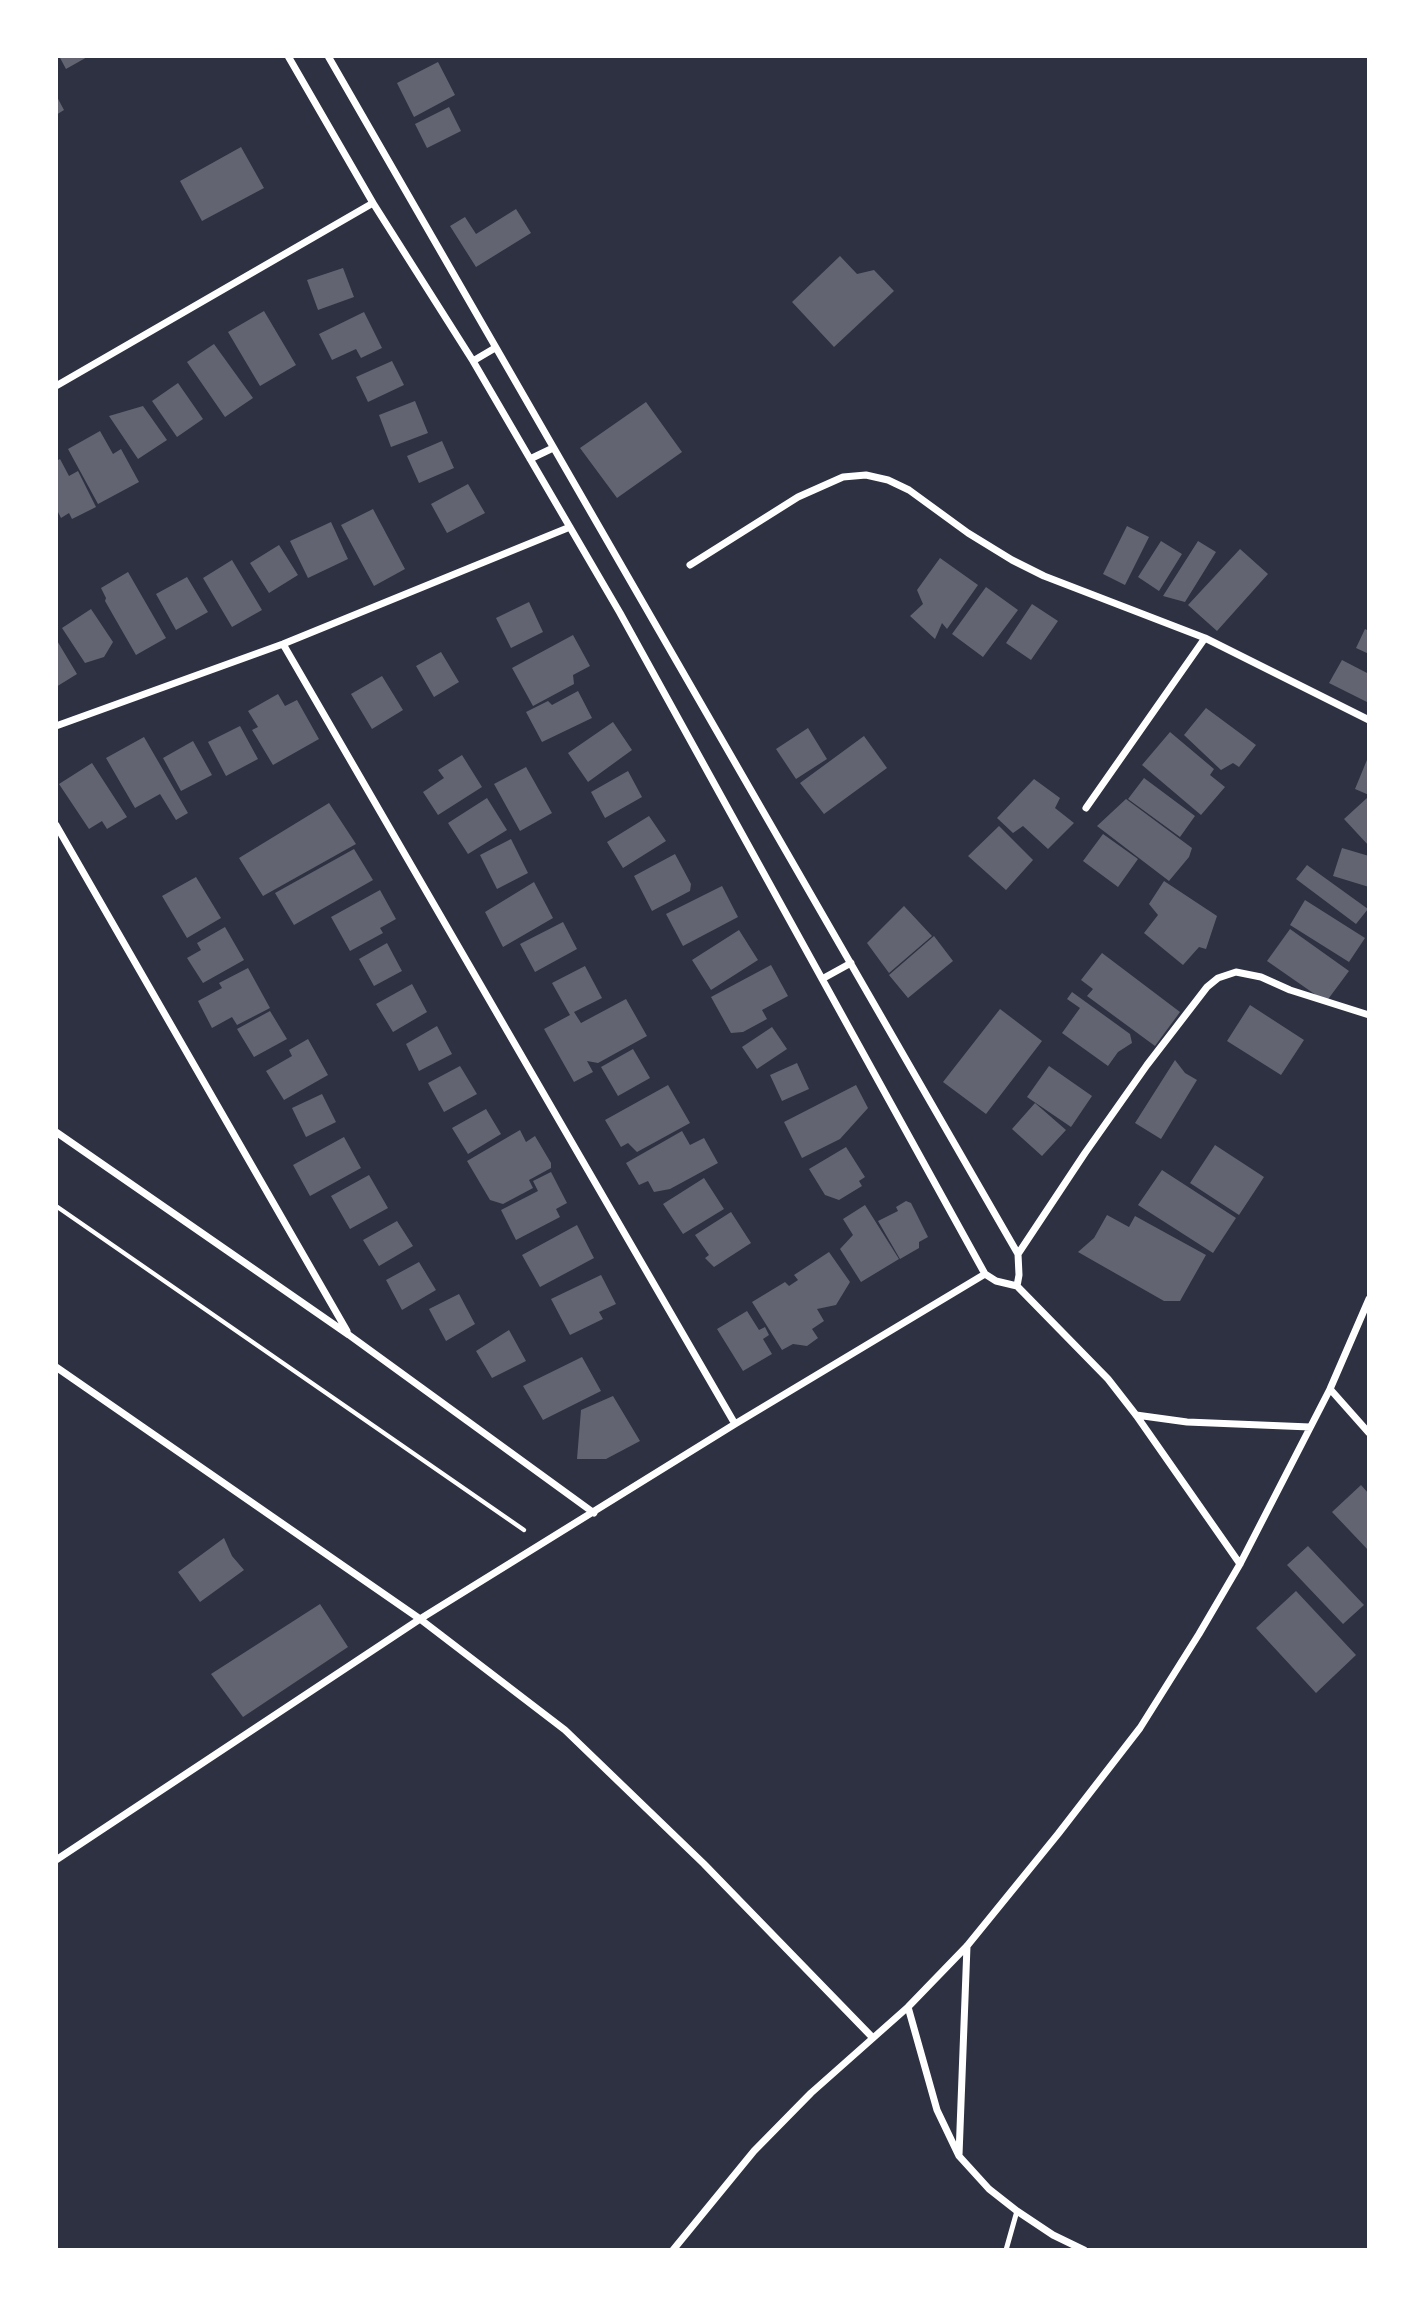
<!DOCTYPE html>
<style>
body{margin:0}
#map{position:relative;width:1425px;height:2306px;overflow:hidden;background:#2d3142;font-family:"Work Sans",sans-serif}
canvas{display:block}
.frame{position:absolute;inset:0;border:58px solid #fff;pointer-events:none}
</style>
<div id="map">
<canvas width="1425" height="2306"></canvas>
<div class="frame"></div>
</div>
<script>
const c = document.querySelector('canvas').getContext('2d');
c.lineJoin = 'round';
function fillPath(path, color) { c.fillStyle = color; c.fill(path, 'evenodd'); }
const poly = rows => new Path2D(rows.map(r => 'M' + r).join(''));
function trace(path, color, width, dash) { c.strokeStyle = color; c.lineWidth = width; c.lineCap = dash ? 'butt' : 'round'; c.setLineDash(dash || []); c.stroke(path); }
const building = poly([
 [59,56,89,56,66,69],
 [438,62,455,95,414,117,397,83],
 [56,95,64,110,56,115],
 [449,107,461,131,427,148,415,124],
 [241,147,264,188,202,221,180,181],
 [516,209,531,233,476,267,450,226,465,217,476,234],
 [840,256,857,274,874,270,894,291,834,347,792,302],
 [343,268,354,297,318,310,307,280],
 [264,311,296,365,260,386,228,332],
 [364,312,382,348,361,358,356,349,332,360,319,334],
 [214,344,253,398,225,417,187,362],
 [392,361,404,385,368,402,356,377],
 [178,383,203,419,177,437,152,401],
 [415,401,428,433,391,447,379,415],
 [646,402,682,452,617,498,580,448],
 [143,406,167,440,138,459,109,416],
 [100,431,113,454,121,449,139,482,98,504,68,449],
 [442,441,454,468,419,483,407,456],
 [60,459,69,476,78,471,96,507,72,519,69,513,61,518,56,508,56,461],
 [468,484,485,513,447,533,431,504],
 [373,509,405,569,374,586,341,525],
 [331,522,348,559,308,578,290,541],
 [1127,526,1149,537,1125,585,1103,574],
 [1161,541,1182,554,1159,591,1138,577],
 [1198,541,1216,552,1185,602,1163,596],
 [279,545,298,575,269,593,250,563],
 [1240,549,1268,574,1217,631,1188,605],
 [940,558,978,585,947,629,942,623,935,639,910,616,923,604,917,590],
 [232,560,262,610,232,627,203,578],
 [128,572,166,638,136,655,105,601,106,598,101,588],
 [187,577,208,612,176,630,156,594],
 [986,587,1018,610,983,657,952,634],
 [529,602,543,632,511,648,496,618],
 [1032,604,1058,621,1031,660,1006,643],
 [91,609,113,642,104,657,85,663,62,628],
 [1365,629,1369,631,1369,654,1356,648],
 [573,635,590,666,573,675,574,684,533,706,512,668],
 [56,639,77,674,56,687],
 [441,652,459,682,434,697,416,666],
 [1342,660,1369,674,1369,703,1329,683],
 [382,676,403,710,372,729,351,694],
 [578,691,592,718,542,742,526,712,548,701,552,705],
 [278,694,285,706,297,700,319,739,273,765,252,730,258,727,248,711],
 [1206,708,1256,745,1239,767,1233,763,1221,770,1184,735],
 [613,722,632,750,588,782,568,753],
 [240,726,258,759,226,776,208,742],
 [808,728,827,759,796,779,776,749],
 [1170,732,1214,769,1210,775,1225,787,1201,815,1142,765],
 [864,736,887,768,824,814,800,783],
 [144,737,188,813,176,820,160,794,135,808,106,758],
 [193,741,212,775,181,791,163,758],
 [462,755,482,787,438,815,423,792,444,778,438,770],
 [1369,755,1369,795,1355,789],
 [92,763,127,817,107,829,102,821,89,829,59,784],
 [526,767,552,813,520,831,494,784],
 [628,771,642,797,605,818,591,792],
 [1144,778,1195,816,1180,837,1128,799],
 [1034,779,1060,798,1055,808,1074,823,1048,849,1023,826,1013,833,997,818],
 [487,798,507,830,468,854,448,823],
 [1367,798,1369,800,1369,846,1344,819],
 [1126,799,1192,848,1189,857,1169,881,1097,826],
 [329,803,356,844,263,896,239,858],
 [649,816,666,841,623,868,607,842],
 [999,826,1033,860,1006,890,968,856],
 [1103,834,1138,859,1118,887,1083,861],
 [511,839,528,873,497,889,480,855],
 [1342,848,1369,856,1369,887,1333,876],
 [354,849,373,880,294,925,275,893],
 [675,854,691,884,690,891,652,911,634,876],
 [1307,865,1368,909,1356,924,1296,879],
 [196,877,221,918,187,938,162,896],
 [1164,881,1217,916,1206,949,1199,947,1183,965,1144,933,1158,915,1149,904],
 [534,882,553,918,503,947,485,912],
 [722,886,738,917,683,946,666,914],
 [380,890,396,919,380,928,383,933,350,951,331,917],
 [1305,900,1365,938,1349,962,1290,925],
 [904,906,932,936,889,973,867,943],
 [563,922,577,949,535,972,520,944],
 [225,927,244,960,203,983,187,958,201,950,197,943],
 [1290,929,1349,971,1326,1002,1267,961],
 [739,930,758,960,711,990,692,960],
 [934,936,953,961,908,998,889,975],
 [387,943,402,971,374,986,359,959],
 [1102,953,1180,1012,1155,1046,1087,996,1093,989,1081,980],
 [771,965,788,996,762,1010,767,1019,743,1032,731,1033,711,997],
 [585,966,602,998,574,1012,581,1023,626,999,647,1036,598,1063,587,1061,593,1072,574,1082,544,1029,570,1015,552,983],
 [248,968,270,1008,237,1025,232,1017,212,1028,198,1001,222,988,219,983],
 [412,984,427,1012,393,1032,376,1004],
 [1072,992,1130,1034,1132,1043,1118,1052,1108,1066,1062,1033,1080,1008,1067,999],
 [1250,1005,1304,1040,1281,1075,1227,1041],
 [1000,1009,1042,1041,986,1114,943,1082],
 [270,1011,287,1039,254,1057,237,1029],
 [437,1026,452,1054,419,1071,406,1044],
 [772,1027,787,1049,757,1069,742,1047],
 [308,1039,328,1075,284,1100,266,1071,292,1056,289,1050],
 [633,1049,650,1078,618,1096,601,1067],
 [1175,1060,1185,1073,1197,1080,1161,1139,1135,1123],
 [797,1063,809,1089,782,1101,770,1075],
 [460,1066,477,1094,444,1112,428,1083],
 [1049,1066,1092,1096,1071,1127,1027,1097],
 [668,1085,690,1123,637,1152,628,1143,621,1147,605,1120],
 [856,1085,868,1108,840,1139,802,1158,784,1122],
 [322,1094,336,1122,306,1137,292,1108],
 [1035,1103,1066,1130,1042,1156,1012,1129],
 [486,1109,501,1134,468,1154,452,1128],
 [520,1130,526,1142,535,1136,551,1163,551,1168,529,1180,533,1188,503,1204,490,1200,467,1161],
 [682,1131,690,1145,704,1138,718,1163,670,1189,654,1192,648,1181,639,1185,626,1163],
 [344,1137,361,1168,310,1196,293,1165],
 [1215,1145,1264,1177,1239,1215,1190,1183],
 [846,1147,865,1177,859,1181,862,1186,839,1200,825,1195,809,1169],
 [1162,1170,1236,1218,1213,1253,1138,1205],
 [551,1172,567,1203,556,1209,560,1217,516,1240,501,1210,538,1191,533,1181],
 [369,1175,388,1208,350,1229,331,1196],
 [704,1178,724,1209,683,1234,663,1204],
 [906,1201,911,1203,928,1237,919,1242,919,1248,900,1259,878,1221,898,1211,896,1207],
 [865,1205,899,1259,861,1282,840,1249,853,1235,843,1219],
 [731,1212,751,1243,714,1267,705,1258,709,1255,695,1235],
 [1107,1215,1129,1227,1135,1216,1206,1255,1180,1301,1164,1301,1078,1252,1094,1238],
 [397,1221,413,1246,379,1266,363,1240],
 [577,1225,594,1258,540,1287,522,1255],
 [829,1252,850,1282,836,1305,817,1309,824,1321,812,1329,818,1338,807,1346,793,1344,782,1350,752,1302,785,1282,789,1286,798,1280,794,1275],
 [419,1262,436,1290,402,1310,386,1280],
 [601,1275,616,1304,599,1312,603,1319,570,1335,551,1299],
 [459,1294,475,1324,446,1341,429,1309],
 [747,1311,759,1330,765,1327,769,1335,763,1339,772,1354,743,1371,717,1329],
 [509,1330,526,1361,492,1378,476,1351],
 [582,1357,601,1391,543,1420,523,1386],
 [613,1396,640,1441,606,1459,577,1459,581,1410],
 [1361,1485,1369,1494,1369,1551,1332,1512],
 [224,1538,232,1556,244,1570,200,1602,178,1572],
 [1308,1546,1364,1605,1343,1624,1287,1565],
 [1296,1591,1356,1655,1316,1693,1256,1628],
 [320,1604,348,1647,243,1717,211,1674]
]);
const path = poly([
 [56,1206,524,1530]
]);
const service = poly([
 [1006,2250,1017,2211]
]);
const minor = poly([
 [288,56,373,203,473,361,620,613,985,1274,996,1281,1017,1286,1108,1379,1136,1415,1240,1564],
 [328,56,1018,1254,1019,1275,1017,1286],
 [473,361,495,348],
 [56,386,373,203],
 [530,459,553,448],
 [690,565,798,497,843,477,866,475,888,480,909,490,968,533,1012,560,1044,576,1205,638,1369,720],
 [283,644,735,1424],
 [56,726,283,644,570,527],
 [1086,808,1205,638],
 [56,825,347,1331],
 [822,979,851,963],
 [56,1132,349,1335,594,1513],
 [1018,1254,1085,1153,1147,1065,1207,987,1218,978,1236,972,1261,977,1290,990,1369,1015],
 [56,1367,420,1619,565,1730,704,1864,873,2038],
 [1330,1389,1369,1433],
 [1136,1415,1187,1422,1310,1427],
 [56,1860,420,1619,735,1424,985,1274],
 [908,2007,937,2110,959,2156,989,2189,1017,2211,1053,2235,1084,2250],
 [959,2155,967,1946],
 [673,2250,754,2151,811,2093,908,2007,967,1946,1058,1834,1140,1728,1199,1634,1240,1564,1330,1389,1369,1299]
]);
fillPath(building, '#626471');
trace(path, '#fff', 4.5);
trace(service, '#fff', 5);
trace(minor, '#fff', 7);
</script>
